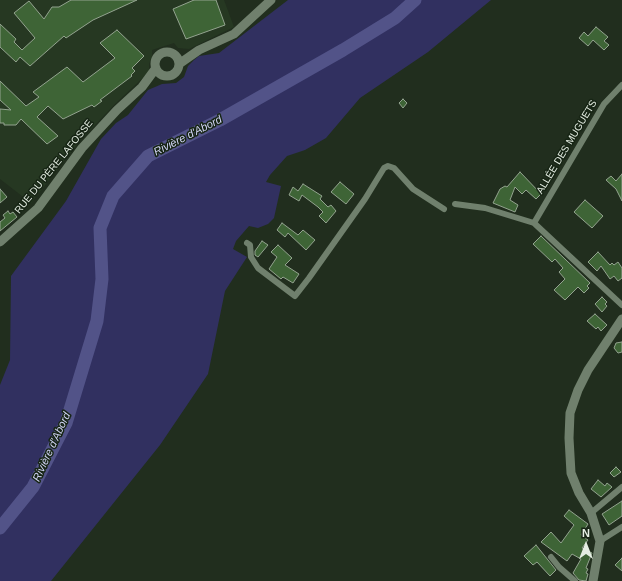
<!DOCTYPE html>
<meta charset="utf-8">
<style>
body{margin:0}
#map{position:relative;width:622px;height:581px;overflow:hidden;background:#212e1e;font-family:Arial,sans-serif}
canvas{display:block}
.north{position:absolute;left:566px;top:525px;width:40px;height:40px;-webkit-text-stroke:3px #172515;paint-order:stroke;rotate:0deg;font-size:11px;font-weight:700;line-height:16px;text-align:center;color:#e5eee3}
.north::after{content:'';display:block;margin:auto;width:14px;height:18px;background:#e5eee3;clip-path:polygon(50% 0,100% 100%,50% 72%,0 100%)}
</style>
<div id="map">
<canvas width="622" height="581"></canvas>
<div class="north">N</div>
</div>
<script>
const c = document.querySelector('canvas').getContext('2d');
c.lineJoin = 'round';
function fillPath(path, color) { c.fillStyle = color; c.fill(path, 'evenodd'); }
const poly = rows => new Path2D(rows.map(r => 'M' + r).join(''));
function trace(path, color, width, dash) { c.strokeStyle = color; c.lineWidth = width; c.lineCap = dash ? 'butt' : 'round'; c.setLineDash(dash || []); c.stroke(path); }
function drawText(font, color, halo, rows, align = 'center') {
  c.font = font + ' Arial,sans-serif'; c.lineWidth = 3; c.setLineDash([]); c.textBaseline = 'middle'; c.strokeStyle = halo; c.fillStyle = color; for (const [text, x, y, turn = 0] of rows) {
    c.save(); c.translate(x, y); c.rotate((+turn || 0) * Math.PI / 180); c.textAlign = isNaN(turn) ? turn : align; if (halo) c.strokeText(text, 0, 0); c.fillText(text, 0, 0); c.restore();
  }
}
const built = poly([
 [0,0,224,0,234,27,189,49,178,48,174,43,152,50,152,56,149,64,149,72,115,104,79,142,31,203,0,179]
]);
const green = poly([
 [288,0,491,0,428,52,360,98,326,138,305,150,287,156,270,175,266,182,281,186,274,218,268,224,258,228,249,226,236,241,233,249,247,257,225,291,208,374,160,445,51,581,0,581,0,385,10,360,11,276,66,201,101,139,116,123,128,115,148,90,162,84,176,83,184,77,188,66,194,60,199,56,219,53]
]);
const river = poly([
 [0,528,33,487,66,423,97,321,102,279,100,228,113,196,148,156,220,120,343,50,395,18,415,0]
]);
const building = poly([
 [71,0,137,0,93,20,66,38,64,36,30,66,20,57,16,62,0,47,0,24,16,39,14,42,22,50,35,38,14,13,29,1,44,19,52,7,59,7,71,0],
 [194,0,216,0,225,25,186,39,173,9,194,0],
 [596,27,608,37,604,41,609,45,604,50,593,40,588,46,579,38,584,32,588,36,596,27],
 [117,30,144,56,132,68,135,71,131,75,132,76,100,100,102,101,94,107,92,105,63,119,48,106,37,117,58,136,47,144,21,119,16,125,4,125,4,123,0,123,0,109,11,110,0,100,0,81,26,106,39,97,33,92,67,67,83,82,115,58,100,43,117,30],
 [403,99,407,103,403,108,399,103,403,99],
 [520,172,541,194,536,199,526,190,522,194,515,187,510,200,518,205,515,212,493,203,500,189,505,186,507,187,520,172],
 [622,174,622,201,616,189,606,180,611,176,616,181,622,174],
 [340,182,354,194,346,204,331,192,340,182],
 [303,184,322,196,320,199,328,207,331,205,336,211,326,223,319,216,323,212,318,207,302,195,299,201,289,195,293,187,298,191,303,184],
 [0,189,7,197,0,203,0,189],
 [585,200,603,216,592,228,574,212,585,200],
 [8,211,10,214,13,212,17,217,0,231,0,222,5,218,3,215,8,211],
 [282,223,298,235,303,230,315,240,306,250,288,233,285,237,277,230,282,223],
 [541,236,590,283,587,286,589,288,584,293,578,287,565,300,554,290,565,279,559,272,563,268,555,259,552,262,533,244,541,236],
 [262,241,268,245,258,257,255,255,255,251,262,241],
 [278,245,292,258,285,265,299,274,293,283,283,277,281,279,269,269,277,257,271,252,278,245],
 [598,252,610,265,612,263,614,265,618,262,622,268,622,278,618,281,614,276,610,279,601,266,597,271,588,262,598,252],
 [602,297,607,302,605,304,607,306,602,312,595,304,602,297],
 [595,314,607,325,601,331,598,327,596,329,587,321,595,314],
 [622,342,622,352,618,353,614,348,616,343,622,342],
 [616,467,621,472,614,477,610,473,616,467],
 [598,480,605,486,607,483,612,487,601,497,591,489,598,480],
 [622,501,622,516,609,525,602,514,622,501],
 [569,510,588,524,581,535,588,540,582,548,592,553,586,568,588,569,586,573,588,574,586,581,579,580,573,573,581,559,572,554,567,561,541,542,551,532,561,543,574,525,564,516,569,510],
 [536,545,556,570,550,576,537,562,533,565,524,556,536,545],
 [622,558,622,571,615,565,622,558]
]);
const street = poly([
 [455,204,485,208,534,223,622,305],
 [534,223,604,104,622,85],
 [247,243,250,245,251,257,258,268,295,296,309,278,365,199,384,168,388,166,394,168,413,189,444,209],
 [591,513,622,487],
 [600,541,622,527],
 [551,557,559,567,575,581]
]);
const secondary = poly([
 '155 64a12 12 0 1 1 24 0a12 12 0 1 1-24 0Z',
 [179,64,199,50,234,34,271,0],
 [0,242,38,208,82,148,117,110,142,87,156,68],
 [593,581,600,541,591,513,579,493,571,473,569,438,570,413,578,390,588,370,622,319]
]);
const streetNames = [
 ["ALLÉE DES MUGUETS",567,147,-59],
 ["RUE DU PÈRE LAFOSSE",54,167,-51]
];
const waterNames = [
 ["Rivière d'Abord",188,136,-27],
 ["Rivière d'Abord",52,447,-65]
];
fillPath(built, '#263822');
fillPath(green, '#313060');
trace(river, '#525388', 13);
fillPath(building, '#3e6436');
trace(building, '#93a38f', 1);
trace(street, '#70806d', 6);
trace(secondary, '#70806d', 9);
drawText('10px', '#e5eee3', '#172515', streetNames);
drawText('italic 11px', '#d1d4f5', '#172515', waterNames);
</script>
